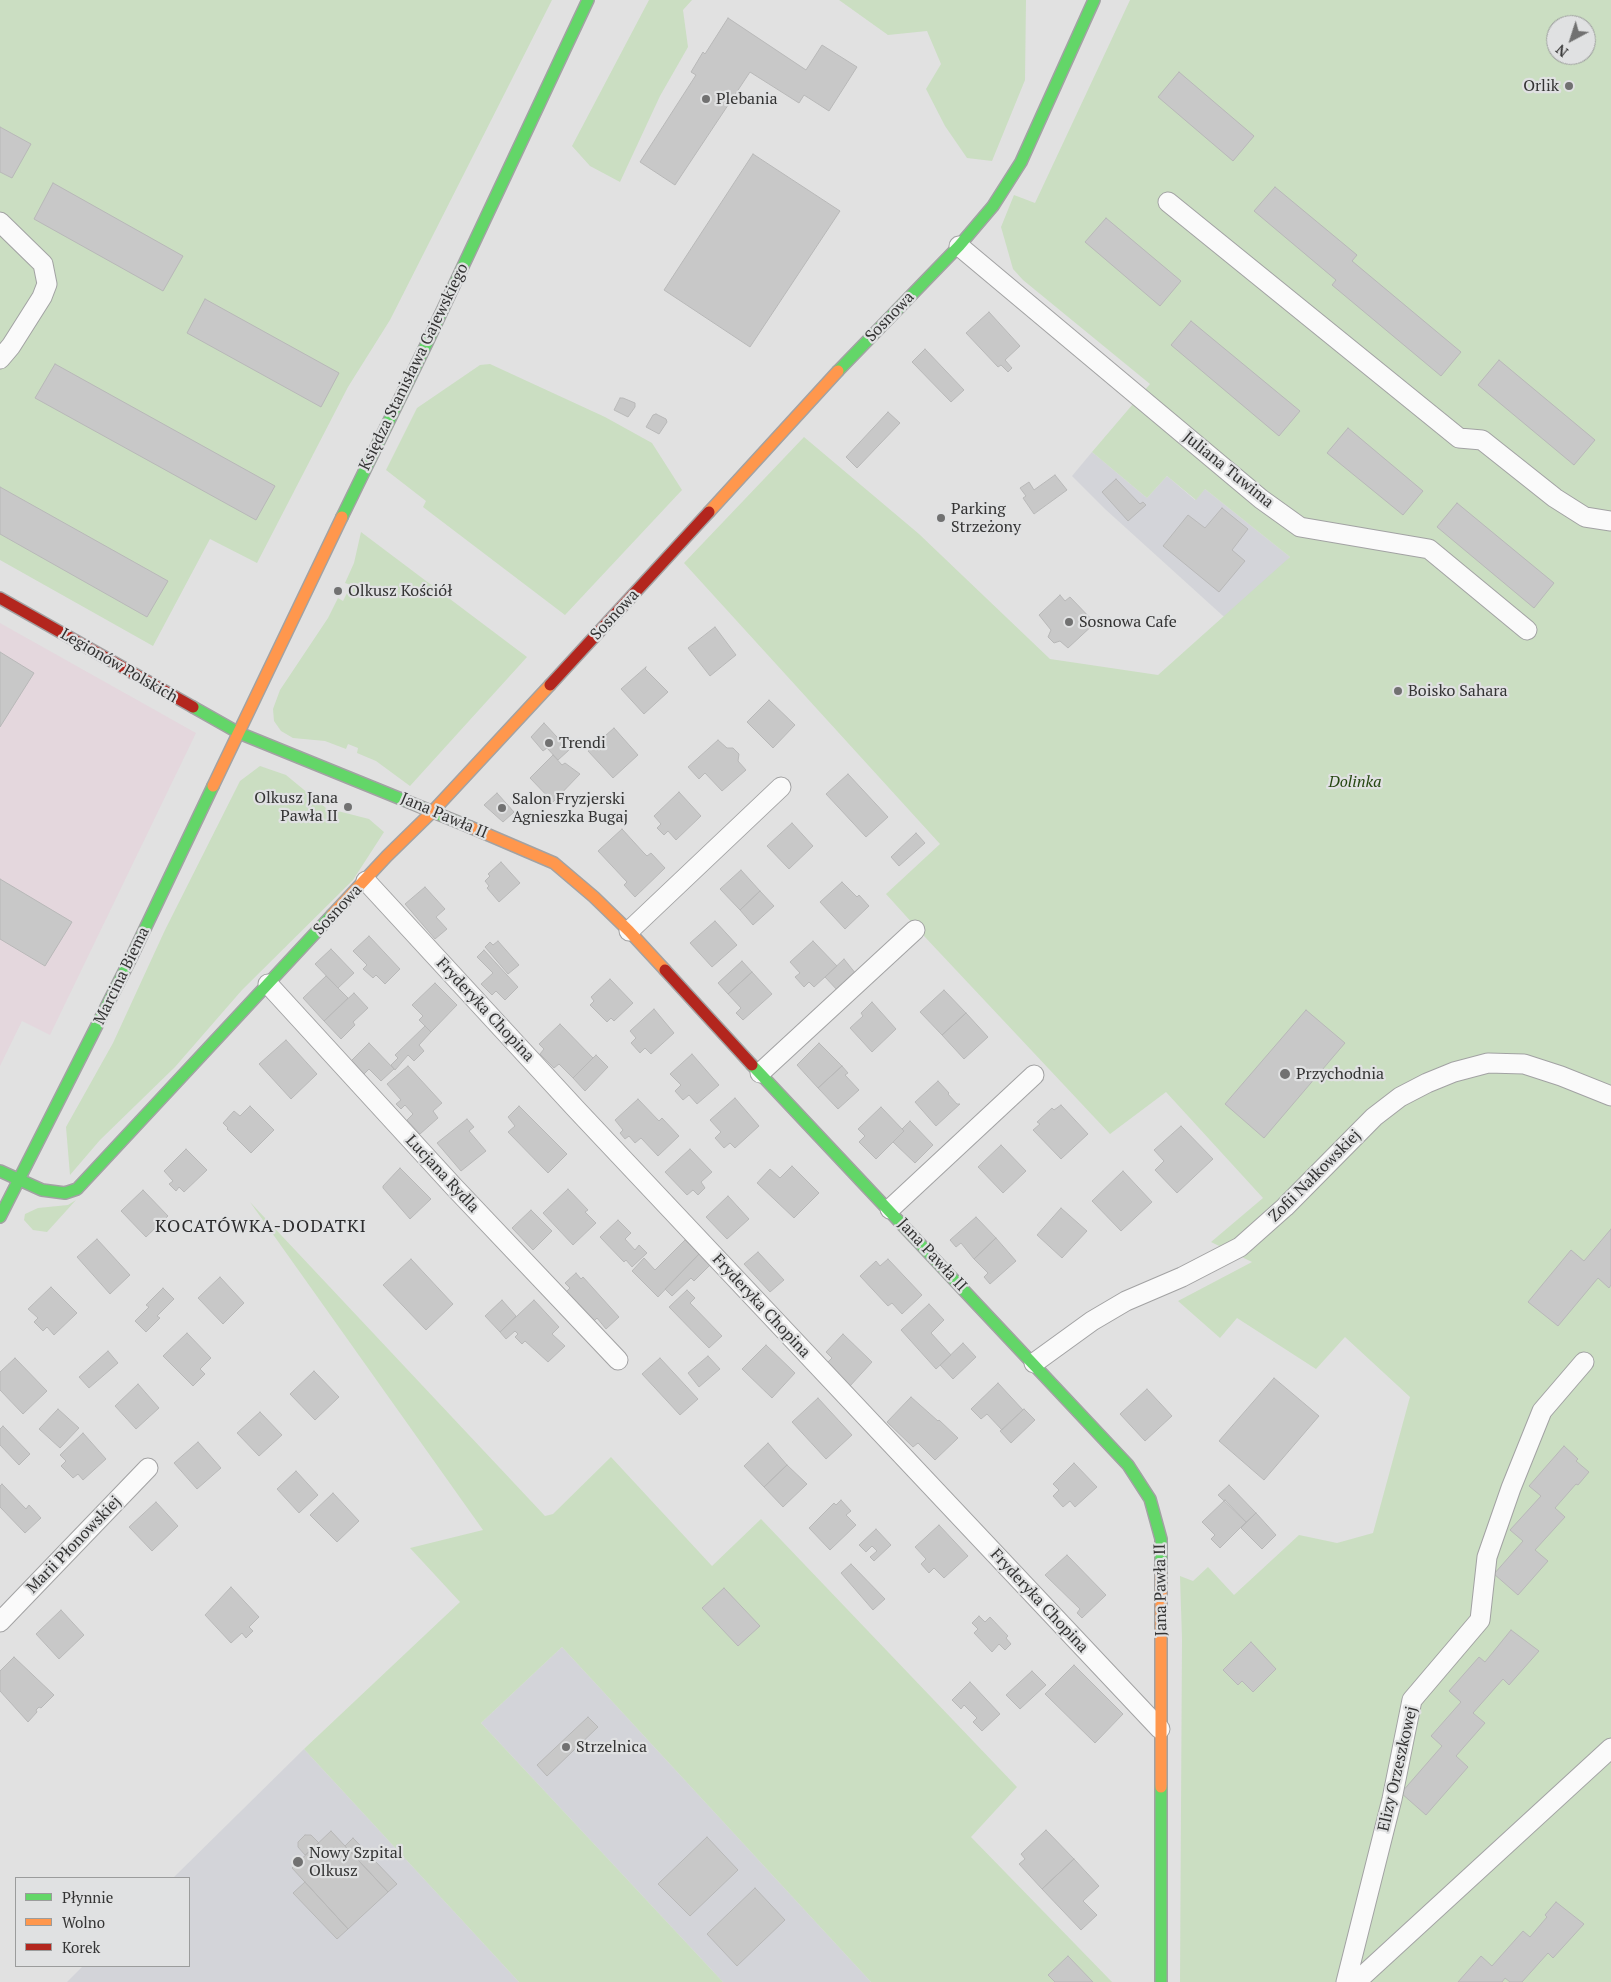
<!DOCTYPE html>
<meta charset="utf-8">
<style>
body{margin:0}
#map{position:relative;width:1611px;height:1982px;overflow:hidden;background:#e1e1e1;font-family:"PT Serif",serif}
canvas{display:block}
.legend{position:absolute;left:15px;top:1877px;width:175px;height:90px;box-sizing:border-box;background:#e0e1e2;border:1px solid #9b9c9c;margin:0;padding:6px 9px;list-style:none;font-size:15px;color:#343434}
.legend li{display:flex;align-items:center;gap:10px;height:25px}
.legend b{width:25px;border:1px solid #9b9c9c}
.north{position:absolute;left:1546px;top:15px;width:50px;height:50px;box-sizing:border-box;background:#e0e1e2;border:1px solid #9b9c9c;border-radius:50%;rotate:220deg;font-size:14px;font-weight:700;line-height:20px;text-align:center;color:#343434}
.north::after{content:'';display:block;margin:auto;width:18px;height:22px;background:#717171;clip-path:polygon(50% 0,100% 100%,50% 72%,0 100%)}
</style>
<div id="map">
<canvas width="1611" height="1982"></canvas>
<ul class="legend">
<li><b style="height:6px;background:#63d668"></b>Płynnie</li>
<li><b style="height:6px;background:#ff974d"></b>Wolno</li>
<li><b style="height:6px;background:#b3261e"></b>Korek</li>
</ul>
<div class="north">N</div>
</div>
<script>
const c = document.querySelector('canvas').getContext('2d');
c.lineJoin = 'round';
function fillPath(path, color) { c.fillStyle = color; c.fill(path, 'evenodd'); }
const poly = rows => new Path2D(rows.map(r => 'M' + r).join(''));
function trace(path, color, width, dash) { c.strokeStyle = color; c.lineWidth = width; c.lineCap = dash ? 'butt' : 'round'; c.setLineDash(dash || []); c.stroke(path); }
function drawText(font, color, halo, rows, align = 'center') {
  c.font = font + ' "PT Serif",serif'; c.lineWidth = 4.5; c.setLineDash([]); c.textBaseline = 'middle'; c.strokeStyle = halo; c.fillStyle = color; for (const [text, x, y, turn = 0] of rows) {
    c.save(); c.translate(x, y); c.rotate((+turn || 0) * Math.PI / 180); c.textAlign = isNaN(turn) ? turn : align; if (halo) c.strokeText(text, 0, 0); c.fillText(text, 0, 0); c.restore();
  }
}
const built = poly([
 [1092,452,1147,498,1167,476,1195,500,1205,489,1290,557,1233,625,1105,509,1072,476],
 [562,1647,871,1982,723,1982,481,1723],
 [304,1749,519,1982,67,1982,83,1966,189,1966,189,1878,173,1878]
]);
const education = poly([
 [0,623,196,733,50,1035,22,1021,0,1066]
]);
const green = poly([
 [0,0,552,0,390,320,348,387,257,563,210,539,153,646,0,560],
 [649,0,692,0,683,10,688,47,660,96,620,182,590,166,572,146],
 [839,0,1026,0,1025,80,992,161,967,158,945,126,926,89,941,64,927,31,888,35],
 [1130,0,1611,0,1611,1982,1180,1982,1182,1639,1180,1576,1193,1581,1208,1567,1234,1595,1299,1535,1337,1543,1373,1533,1410,1397,1345,1337,1316,1369,1237,1318,1220,1338,1178,1301,1252,1262,1211,1242,1263,1198,1166,1092,1110,1134,924,936,886,894,940,844,684,563,804,437,919,534,1050,659,1158,675,1290,557,1205,489,1196,500,1167,476,1147,498,1092,452,1150,384,1023,280,1013,269,1001,227,1014,195,1035,203],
 [1556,25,1586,25,1586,55,1556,55],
 [490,364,605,417,652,443,682,490,565,615,423,507,426,501,386,470,417,408,480,365],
 [361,532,527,657,410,786,376,761,357,753,358,748,348,744,346,749,325,741,293,738,281,731,274,721,273,709,280,690,328,618,338,598,343,601,351,585,345,583,354,563],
 [260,766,286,775,326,808,369,819,384,832,353,880,242,990,175,1067,100,1140,70,1175,66,1127,113,1043,165,930,240,781],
 [76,1200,47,1232,33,1230,24,1220,25,1214,38,1208,68,1205],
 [250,1202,545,1516,553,1514,611,1457,712,1566,761,1519,1017,1787,971,1837,1112,1982,871,1982,562,1647,481,1723,723,1982,519,1982,304,1749,460,1602,410,1548,483,1530]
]);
const building = poly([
 [728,18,806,70,822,45,857,67,829,111,804,95,799,103,750,72,675,185,640,162,696,75,691,72,703,52,705,54,728,18],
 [1179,72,1254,136,1233,161,1158,97,1179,72],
 [0,127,31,144,12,178,0,172,0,127],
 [753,154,840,211,750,347,664,290,753,154],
 [53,183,183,256,163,291,34,219,53,183],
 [1275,187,1357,255,1352,261,1461,352,1441,376,1332,285,1336,280,1254,211,1275,187],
 [1106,218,1181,281,1160,306,1085,242,1106,218],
 [205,299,339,373,321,407,187,333,205,299],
 [989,312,1020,346,1005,360,1012,368,1008,372,1001,365,998,367,966,333,989,312],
 [1191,321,1300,411,1279,436,1171,345,1191,321],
 [925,349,964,390,951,402,912,362,925,349],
 [1499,360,1595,440,1574,465,1478,385,1499,360],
 [55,364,275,486,256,520,35,398,55,364],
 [620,398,623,398,635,403,635,407,628,417,614,410,620,398],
 [888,412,900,423,857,468,846,457,888,412],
 [656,414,666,419,667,422,659,434,646,427,653,415,656,414],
 [1348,428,1423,491,1403,515,1327,453,1348,428],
 [1055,475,1067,490,1034,514,1023,498,1026,496,1020,488,1029,482,1034,490,1055,475],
 [1116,479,1140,504,1143,502,1146,505,1128,521,1102,492,1116,479],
 [0,487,168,581,147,617,0,534,0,487],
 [1457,503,1554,583,1534,608,1437,527,1457,503],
 [1222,508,1248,529,1232,550,1245,561,1219,592,1163,546,1188,515,1205,528,1222,508],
 [1060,595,1065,601,1070,597,1095,623,1068,648,1060,641,1054,643,1048,637,1051,630,1039,615,1060,595],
 [715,627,736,655,710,676,688,648,715,627],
 [0,652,34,673,0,727,0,652],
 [646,667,645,669,668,692,644,714,621,689,646,667],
 [769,700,795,725,773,748,747,722,769,700],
 [544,723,569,750,558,760,547,748,543,751,531,737,544,723],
 [614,728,638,755,613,778,588,751,614,728],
 [718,740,727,748,733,748,739,754,738,761,746,770,722,791,705,773,699,779,688,767,718,740],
 [553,755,562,765,565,763,580,774,553,802,530,778,553,755],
 [848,774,888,817,866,837,826,794,848,774],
 [679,792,701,816,676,840,668,831,664,835,657,828,661,824,654,816,679,792],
 [497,793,514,812,503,822,484,805,497,793],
 [792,823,813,846,789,869,767,846,792,823],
 [622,829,643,852,647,856,651,853,665,868,635,897,624,885,627,882,598,851,622,829],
 [916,833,925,843,899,866,891,857,916,833],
 [501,862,520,883,499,902,487,888,489,886,485,881,490,876,488,874,501,862],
 [741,870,760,891,740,910,720,889,741,870],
 [0,879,72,922,45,966,0,939,0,879],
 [842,882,857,897,859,895,869,906,845,929,820,902,842,882],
 [425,887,445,909,436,917,447,929,435,939,405,904,425,887],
 [760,891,774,906,753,925,740,910,760,891],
 [715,921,737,945,712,967,690,943,715,921],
 [369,936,400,969,385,984,376,975,373,978,363,969,367,965,353,951,369,936],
 [498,941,519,965,508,974,485,947,490,942,493,945,498,941],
 [813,941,837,966,814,987,809,982,804,987,795,977,800,973,790,962,813,941],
 [331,949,354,973,338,988,315,964,331,949],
 [484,950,518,987,505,1000,496,991,492,995,481,984,493,973,477,957,484,950],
 [844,959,856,974,838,991,825,977,844,959],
 [742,961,752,972,728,994,718,983,742,961],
 [752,972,772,994,743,1020,736,1013,741,1008,728,994,752,972],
 [326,976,348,998,324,1021,303,998,326,976],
 [610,979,633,1003,614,1021,611,1018,607,1022,590,1005,594,1001,591,997,610,979],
 [435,983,457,1005,431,1032,419,1020,423,1016,412,1005,435,983],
 [944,990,966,1013,942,1035,920,1012,944,990],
 [354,993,368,1008,353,1022,355,1025,341,1039,324,1021,354,993],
 [872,1002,896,1029,872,1052,850,1028,863,1016,861,1013,872,1002],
 [654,1009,674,1033,651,1054,645,1048,640,1053,631,1043,636,1038,630,1031,654,1009],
 [1306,1010,1345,1043,1264,1138,1225,1104,1306,1010],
 [966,1013,988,1037,964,1059,942,1035,966,1013],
 [560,1024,593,1058,573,1078,559,1064,554,1068,540,1054,544,1049,539,1044,560,1024],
 [425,1026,431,1032,419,1045,424,1051,414,1061,408,1055,395,1070,391,1065,398,1058,395,1055,425,1026],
 [286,1040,317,1074,291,1099,259,1064,286,1040],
 [369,1043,394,1069,381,1081,369,1069,364,1074,351,1061,369,1043],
 [819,1043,842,1066,818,1088,797,1065,819,1043],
 [692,1054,719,1085,697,1104,689,1095,683,1100,675,1091,681,1085,670,1074,692,1054],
 [596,1055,608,1067,585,1091,573,1078,596,1055],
 [408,1066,442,1103,433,1111,438,1118,420,1134,407,1120,413,1114,405,1105,401,1109,396,1104,401,1100,387,1084,408,1066],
 [842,1066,848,1073,845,1075,859,1090,838,1109,818,1088,842,1066],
 [938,1081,949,1093,948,1094,957,1104,960,1104,936,1126,915,1102,938,1081],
 [735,1098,759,1126,735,1148,730,1143,724,1148,715,1138,721,1132,710,1120,735,1098],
 [638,1099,659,1121,662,1118,679,1136,658,1156,641,1138,635,1143,629,1136,625,1139,620,1133,623,1130,615,1120,638,1099],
 [1061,1105,1088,1134,1061,1159,1033,1130,1040,1124,1037,1122,1052,1108,1054,1110,1061,1105],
 [250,1106,274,1130,251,1153,227,1129,228,1128,223,1123,234,1111,240,1116,250,1106],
 [519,1106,567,1154,548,1173,508,1132,515,1126,508,1117,519,1106],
 [881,1107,904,1131,876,1159,859,1142,865,1136,858,1129,881,1107],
 [467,1119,474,1127,469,1131,486,1151,461,1171,437,1143,467,1119],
 [910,1121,933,1145,915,1163,893,1142,904,1131,902,1129,910,1121],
 [1181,1126,1213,1159,1177,1193,1155,1170,1164,1161,1154,1150,1181,1126],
 [1001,1145,1026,1171,1003,1193,978,1167,1001,1145],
 [186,1149,207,1170,184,1192,179,1187,176,1191,169,1184,173,1181,164,1171,186,1149],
 [690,1149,712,1172,701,1182,705,1188,698,1195,693,1190,687,1195,665,1172,690,1149],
 [792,1166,819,1193,794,1218,757,1183,770,1169,780,1178,792,1166],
 [400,1168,431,1199,410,1219,383,1188,383,1186,400,1168],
 [1123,1171,1152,1202,1121,1231,1092,1201,1123,1171],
 [568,1189,588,1210,585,1212,596,1223,573,1245,543,1213,568,1189],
 [143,1190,168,1216,146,1237,121,1211,143,1190],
 [728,1196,749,1219,727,1239,706,1217,728,1196],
 [1061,1208,1087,1231,1062,1258,1037,1235,1061,1208],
 [531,1210,552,1231,533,1250,512,1228,531,1210],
 [976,1217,996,1238,974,1259,961,1243,956,1247,950,1240,976,1217],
 [618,1220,631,1233,625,1239,635,1250,639,1245,647,1253,632,1267,626,1260,624,1262,600,1237,618,1220],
 [1611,1229,1611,1285,1609,1288,1598,1278,1558,1326,1528,1302,1571,1250,1584,1261,1611,1229],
 [996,1238,1016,1261,990,1284,984,1277,988,1273,974,1259,996,1238],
 [97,1239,130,1275,110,1294,77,1257,97,1239],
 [685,1240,699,1254,658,1297,632,1271,644,1258,655,1270,685,1240],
 [758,1252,784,1280,770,1292,744,1264,758,1252],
 [699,1254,710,1265,694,1281,691,1278,672,1296,665,1289,699,1254],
 [411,1259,453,1304,426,1330,383,1285,411,1259],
 [888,1259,922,1295,902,1314,892,1303,888,1306,860,1276,876,1261,880,1266,888,1259],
 [576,1273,581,1279,583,1277,619,1317,606,1329,597,1318,592,1323,564,1294,570,1288,565,1283,576,1273],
 [220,1277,244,1303,223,1324,198,1298,220,1277],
 [51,1287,77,1313,54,1335,47,1327,43,1331,34,1322,38,1318,28,1309,51,1287],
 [163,1288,174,1299,157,1316,160,1318,146,1332,135,1321,149,1307,146,1305,163,1288],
 [687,1290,695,1298,690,1303,722,1336,709,1348,669,1307,687,1290],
 [502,1300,516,1316,500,1332,485,1316,502,1300],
 [534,1300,559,1327,552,1334,565,1346,548,1362,525,1341,522,1344,515,1337,518,1334,515,1331,506,1339,500,1332,534,1300],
 [929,1304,944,1320,931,1333,951,1355,936,1369,901,1330,929,1304],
 [187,1333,211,1358,200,1369,205,1374,193,1386,163,1356,187,1333],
 [843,1334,872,1362,850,1386,827,1363,832,1358,826,1352,843,1334],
 [963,1343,976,1357,953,1379,940,1365,963,1343],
 [766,1345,795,1373,772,1398,742,1369,766,1345],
 [108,1351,118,1363,89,1388,79,1377,108,1351],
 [708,1356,720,1369,699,1387,688,1373,708,1356],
 [15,1358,47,1391,23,1414,0,1390,0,1372,15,1358],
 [660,1358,698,1399,680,1415,642,1374,660,1358],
 [314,1371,339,1397,315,1420,290,1394,314,1371],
 [1274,1378,1319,1416,1264,1480,1219,1441,1274,1378],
 [998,1383,1023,1410,1002,1430,987,1414,981,1419,971,1409,998,1383],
 [138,1384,159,1408,136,1429,115,1406,138,1384],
 [1147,1389,1172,1416,1145,1441,1120,1414,1147,1389],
 [911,1397,938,1421,939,1420,958,1438,935,1460,918,1443,913,1447,887,1422,911,1397],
 [818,1398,852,1435,826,1459,792,1422,818,1398],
 [58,1409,79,1428,60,1448,39,1429,58,1409],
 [1024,1409,1035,1420,1011,1443,1000,1431,1024,1409],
 [260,1412,282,1435,259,1456,237,1433,260,1412],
 [3,1426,30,1454,19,1465,0,1445,0,1429,3,1426],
 [83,1433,106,1459,83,1480,78,1474,73,1478,61,1466,66,1461,60,1455,83,1433],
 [198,1442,221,1468,197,1489,174,1463,198,1442],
 [768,1443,787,1465,764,1487,744,1466,768,1443],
 [1564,1446,1578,1459,1576,1461,1589,1472,1578,1485,1576,1484,1555,1508,1565,1517,1535,1550,1548,1561,1518,1595,1494,1574,1523,1541,1510,1530,1541,1496,1529,1486,1564,1446],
 [1074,1463,1097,1487,1075,1507,1070,1501,1063,1507,1053,1496,1059,1490,1053,1484,1074,1463],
 [787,1465,807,1484,783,1507,764,1487,787,1465],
 [296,1471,318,1495,299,1513,277,1489,296,1471],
 [2,1484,26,1509,29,1505,41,1518,25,1533,0,1507,0,1486,2,1484],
 [1229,1485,1256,1513,1246,1522,1218,1495,1229,1485],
 [333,1493,359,1521,337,1542,310,1515,333,1493],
 [841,1500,851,1511,846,1515,856,1525,830,1550,809,1528,834,1503,836,1505,841,1500],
 [1225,1500,1246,1522,1220,1548,1211,1539,1215,1535,1202,1522,1225,1500],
 [156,1502,178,1526,152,1551,129,1527,156,1502],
 [1256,1513,1276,1535,1262,1549,1241,1528,1256,1513],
 [939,1525,968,1556,944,1578,934,1568,929,1573,921,1564,926,1559,915,1547,939,1525],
 [876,1529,891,1545,874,1561,870,1557,877,1551,872,1546,866,1552,859,1545,876,1529],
 [1067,1555,1106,1595,1082,1618,1077,1613,1080,1609,1045,1575,1067,1555],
 [851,1564,885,1599,873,1610,841,1573,851,1564],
 [231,1587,259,1617,249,1627,253,1631,246,1638,242,1633,231,1643,205,1615,231,1587],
 [724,1588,760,1626,738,1646,702,1608,724,1588],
 [61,1610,84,1635,59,1659,36,1634,61,1610],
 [979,1616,985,1622,990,1617,1008,1636,1006,1638,1011,1644,1005,1650,999,1644,992,1652,974,1633,978,1629,972,1623,979,1616],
 [1511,1630,1539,1651,1509,1685,1503,1679,1473,1713,1485,1723,1456,1756,1468,1767,1426,1815,1401,1793,1442,1746,1431,1736,1461,1702,1449,1691,1479,1657,1485,1662,1511,1630],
 [1251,1642,1276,1669,1253,1692,1242,1681,1238,1685,1223,1670,1251,1642],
 [14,1657,54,1695,41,1708,39,1707,36,1710,37,1712,28,1722,0,1691,0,1671,14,1657],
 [1074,1665,1123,1714,1095,1743,1045,1694,1074,1665],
 [1032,1671,1046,1685,1020,1709,1006,1695,1032,1671],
 [970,1682,1000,1714,982,1731,973,1722,977,1718,964,1705,961,1709,952,1700,970,1682],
 [588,1717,598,1727,547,1776,537,1765,588,1717],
 [1046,1830,1074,1859,1042,1889,1019,1864,1025,1859,1021,1854,1046,1830],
 [331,1831,388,1892,348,1929,292,1868,331,1831],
 [305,1835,311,1835,319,1843,305,1855,298,1847,298,1842,305,1835],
 [707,1837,738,1870,690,1916,658,1884,707,1837],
 [353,1838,397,1884,388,1892,345,1846,353,1838],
 [1074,1859,1099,1886,1083,1901,1097,1915,1081,1930,1042,1889,1074,1859],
 [305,1882,348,1929,337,1939,293,1893,305,1882],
 [755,1888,785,1920,737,1966,707,1934,755,1888],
 [1556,1902,1584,1924,1553,1958,1548,1953,1522,1982,1510,1982,1505,1978,1502,1982,1458,1982,1481,1956,1492,1966,1523,1931,1530,1937,1547,1917,1545,1915,1556,1902],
 [1068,1956,1093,1982,1055,1982,1048,1975,1068,1956]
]);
const street = poly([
 [1168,202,1459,438,1482,440,1555,498,1585,517,1611,521],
 [0,222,43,264,47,284,42,297,11,346,0,359],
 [959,246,1261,499,1300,527,1429,549,1527,630],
 [366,881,576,1109,1160,1729],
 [629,931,781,787],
 [268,984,454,1187,618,1360],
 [760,1073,915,930],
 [890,1209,1034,1075],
 [1034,1363,1092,1321,1126,1301,1182,1277,1240,1247,1285,1207,1374,1117,1400,1097,1427,1083,1454,1072,1488,1063,1524,1064,1561,1076,1611,1096],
 [0,1622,148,1468],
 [1346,1982,1392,1799,1412,1700,1480,1620,1487,1557,1511,1488,1542,1411,1584,1362],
 [1356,1982,1611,1748]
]);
const fast = poly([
 [838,371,959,246,993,206,1021,162,1094,0],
 [342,517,427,343,588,0],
 [193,707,239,733,470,827],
 [752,1065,1128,1465,1150,1499,1161,1539,1161,1567],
 [0,1171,42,1190,65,1193,77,1189,332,915],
 [0,1217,132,956,213,786],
 [1161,1787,1161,1982]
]);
const slow = poly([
 [709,512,838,371],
 [213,786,342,517],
 [470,827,554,863,594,897,629,931,665,970],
 [332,915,387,856,433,811,550,685],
 [1161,1567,1161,1787]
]);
const jam = poly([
 [0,598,193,707],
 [550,685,709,512],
 [665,970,752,1065]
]);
const markers = [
 [1569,86,5,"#717171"],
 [706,99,5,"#717171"],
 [941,518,5,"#717171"],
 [338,591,5,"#717171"],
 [1069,622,5,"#717171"],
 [1398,691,5,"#717171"],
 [549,743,5,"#717171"],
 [348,807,5,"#717171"],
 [502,808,5,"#717171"],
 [1285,1074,6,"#717171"],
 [566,1747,5,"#717171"],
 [298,1862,6,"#717171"]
];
const poiNames = [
 ["Orlik",1559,86,"right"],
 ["Plebania",716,99],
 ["Parking",951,509],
 ["Strzeżony",951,527],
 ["Olkusz Kościół",348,591],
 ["Sosnowa Cafe",1079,622],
 ["Boisko Sahara",1408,691],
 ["Trendi",559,743],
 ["Olkusz Jana",338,798,"right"],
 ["Pawła II",338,816,"right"],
 ["Salon Fryzjerski",512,799],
 ["Agnieszka Bugaj",512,817],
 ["Przychodnia",1296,1074],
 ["Strzelnica",576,1747],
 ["Nowy Szpital",309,1853],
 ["Olkusz",309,1871]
];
const streetNames = [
 ["Sosnowa",890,317,-46],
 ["Księdza Stanisława Gajewskiego",414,367,-64],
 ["Juliana Tuwima",1228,470,39],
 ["Sosnowa",615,615,-47],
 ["Legionów Polskich",119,666,30],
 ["Jana Pawła II",444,816,23],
 ["Sosnowa",338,910,-47],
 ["Marcina Biema",122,976,-64],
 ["Fryderyka Chopina",485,1010,47],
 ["Lucjana Rydla",442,1174,47],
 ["Zofii Nałkowskiej",1315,1176,-45],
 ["Jana Pawła II",932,1255,47],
 ["Fryderyka Chopina",761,1306,47],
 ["Marii Płonowskiej",74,1545,-46],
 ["Jana Pawła II",1161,1590,-91],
 ["Fryderyka Chopina",1039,1601,47],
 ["Elizy Orzeszkowej",1398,1769,-77]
];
const parkNames = [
 ["Dolinka",1355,782]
];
const neighbourhoodNames = [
 ["KOCATÓWKA-DODATKI",261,1227]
];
fillPath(built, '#d3d4d9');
fillPath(education, '#e4d7dd');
fillPath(green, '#cbdec2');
fillPath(building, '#c8c8c8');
trace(building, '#b8b8b8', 1);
trace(street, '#a2a2a3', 21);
trace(fast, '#a2a2a3', 14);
trace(slow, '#a2a2a3', 14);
trace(jam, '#a2a2a3', 14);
trace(street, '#fafafa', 19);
trace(fast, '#63d668', 11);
trace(slow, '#ff974d', 11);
trace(jam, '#b3261e', 11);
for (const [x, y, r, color] of markers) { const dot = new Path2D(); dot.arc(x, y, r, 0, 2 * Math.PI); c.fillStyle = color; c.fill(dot); trace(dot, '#e0e1e2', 2); }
drawText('16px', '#343434', '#e0e1e2', poiNames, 'left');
drawText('16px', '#343434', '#e0e1e2', streetNames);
drawText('italic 16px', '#264712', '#e0e1e2', parkNames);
c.letterSpacing = '1px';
drawText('18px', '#2c2c2d', '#e0e1e2', neighbourhoodNames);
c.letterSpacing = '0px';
</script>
